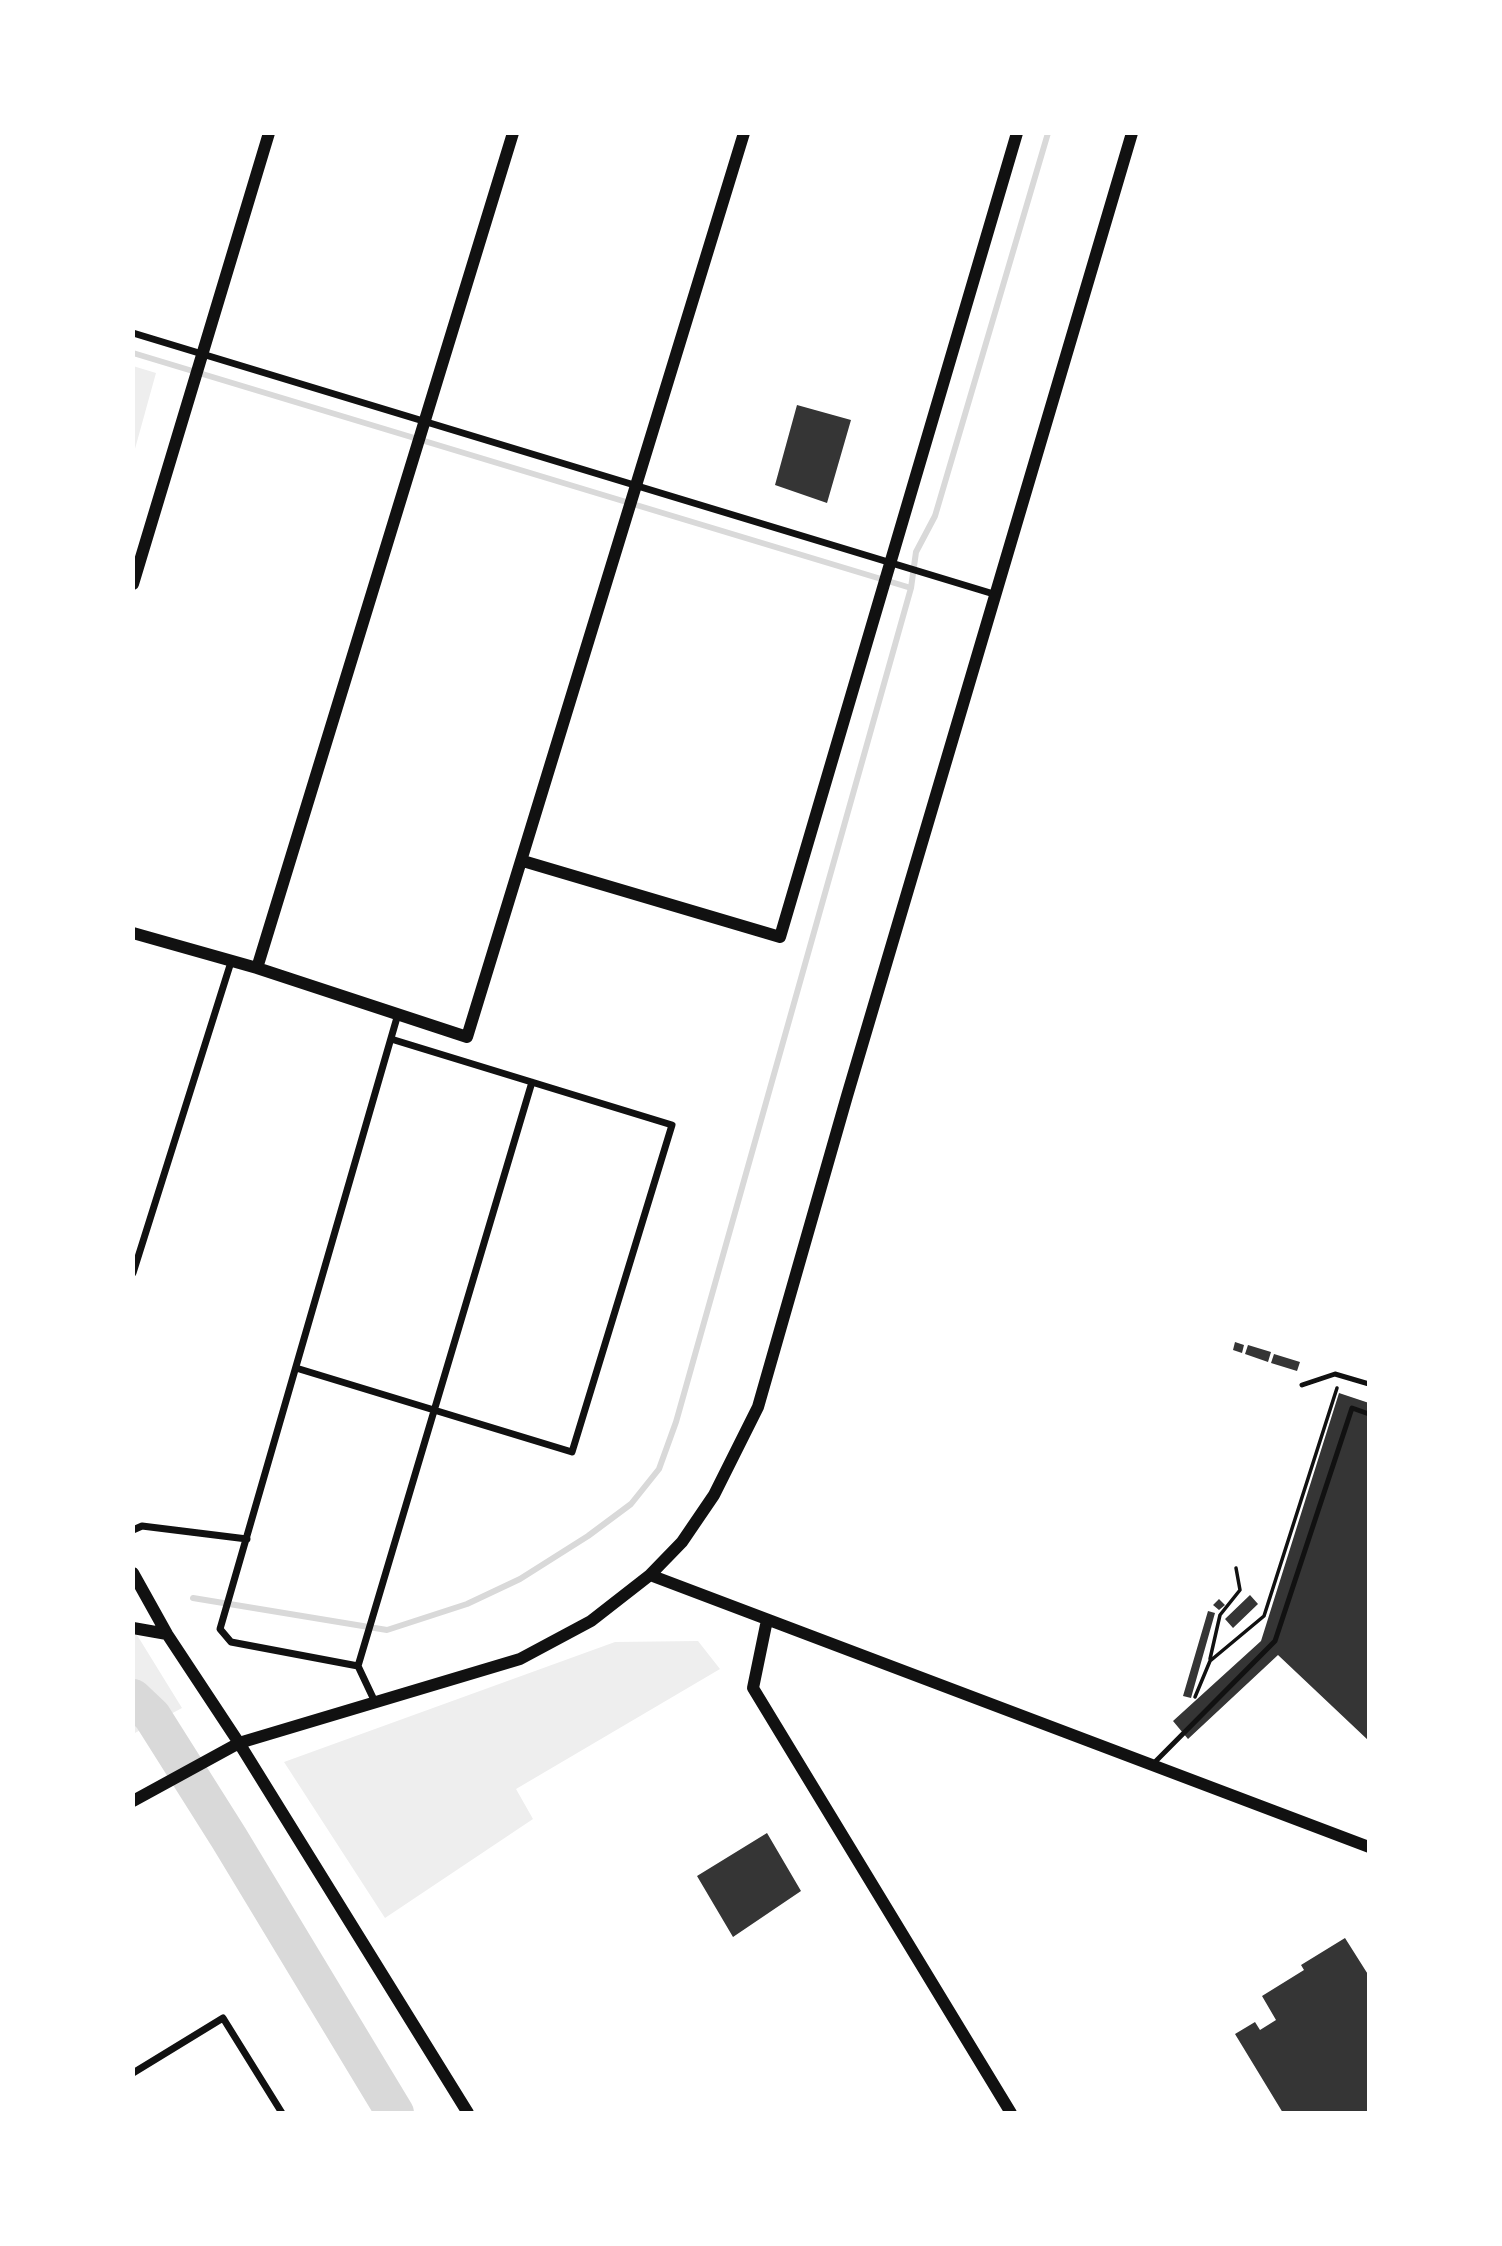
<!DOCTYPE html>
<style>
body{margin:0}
#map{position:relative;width:1502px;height:2246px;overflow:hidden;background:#fff;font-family:Barlow,sans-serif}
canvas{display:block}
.frame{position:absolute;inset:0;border:135px solid #fff;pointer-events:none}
</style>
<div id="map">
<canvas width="1502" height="2246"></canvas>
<div class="frame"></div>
</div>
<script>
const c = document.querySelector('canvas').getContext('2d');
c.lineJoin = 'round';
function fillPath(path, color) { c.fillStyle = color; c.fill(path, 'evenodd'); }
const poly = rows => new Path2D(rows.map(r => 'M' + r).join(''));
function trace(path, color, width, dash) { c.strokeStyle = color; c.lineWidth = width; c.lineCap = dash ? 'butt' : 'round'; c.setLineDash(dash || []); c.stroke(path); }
const green = poly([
 [133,366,156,373,133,456],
 [133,1635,137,1635,182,1708,133,1734],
 [698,1641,720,1669,516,1789,533,1819,385,1918,284,1762,615,1642]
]);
const stream = poly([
 [133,353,911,588],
 [193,1598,387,1630,467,1604,520,1579,588,1536,631,1504,659,1469,676,1422,911,588,916,552,935,516,1048,133]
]);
const river = poly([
 [133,1698,152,1716,229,1838,395,2113]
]);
const building = poly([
 [797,405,851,420,827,503,775,485],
 [1235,1342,1244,1345,1242,1353,1233,1350],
 [1248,1345,1271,1352,1268,1362,1245,1354],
 [1274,1354,1300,1362,1297,1371,1271,1363],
 [1339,1393,1369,1403,1369,1741,1278,1655,1188,1739,1173,1721,1261,1641],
 [1250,1595,1258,1604,1233,1628,1225,1619],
 [1219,1599,1225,1605,1219,1610,1213,1605],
 [1208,1611,1215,1613,1191,1698,1183,1696],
 [767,1833,801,1891,733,1937,697,1876],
 [1345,1938,1369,1976,1369,2113,1283,2113,1235,2034,1255,2022,1260,2030,1276,2020,1262,1996,1304,1970,1301,1965]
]);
const path = poly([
 [1210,1659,1220,1615,1240,1590,1236,1568],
 [1195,1697,1210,1661,1264,1616,1337,1388]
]);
const service = poly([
 [1302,1385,1335,1374,1369,1384],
 [1152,1765,1275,1641,1352,1408,1369,1414]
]);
const minor = poly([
 [133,333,997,595],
 [133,1273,231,962],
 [296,1368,572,1452,672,1125,391,1039],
 [133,1530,142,1526,247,1539],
 [358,1666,231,1642,220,1629,398,1014],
 [375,1702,358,1666,532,1082],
 [133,2073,223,2018,282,2113]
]);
const tertiary = poly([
 [133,584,269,133],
 [523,861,780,937,1017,133],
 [133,933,257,968,467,1037,744,133],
 [257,968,513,133],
 [133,1573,167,1634,239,1743,468,2113],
 [650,1575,1369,1847],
 [767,1620,753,1688,1011,2113],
 [133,1628,167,1634],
 [133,1801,239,1743,520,1659,591,1621,650,1575,682,1542,714,1495,758,1407,847,1096,1132,133]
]);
fillPath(green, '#eee');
trace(stream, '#d9d9d9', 6);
trace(river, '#d9d9d9', 38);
fillPath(building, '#353535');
trace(path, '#111', 3.5);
trace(service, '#111', 5);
trace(minor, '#111', 7);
trace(tertiary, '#111', 12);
</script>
